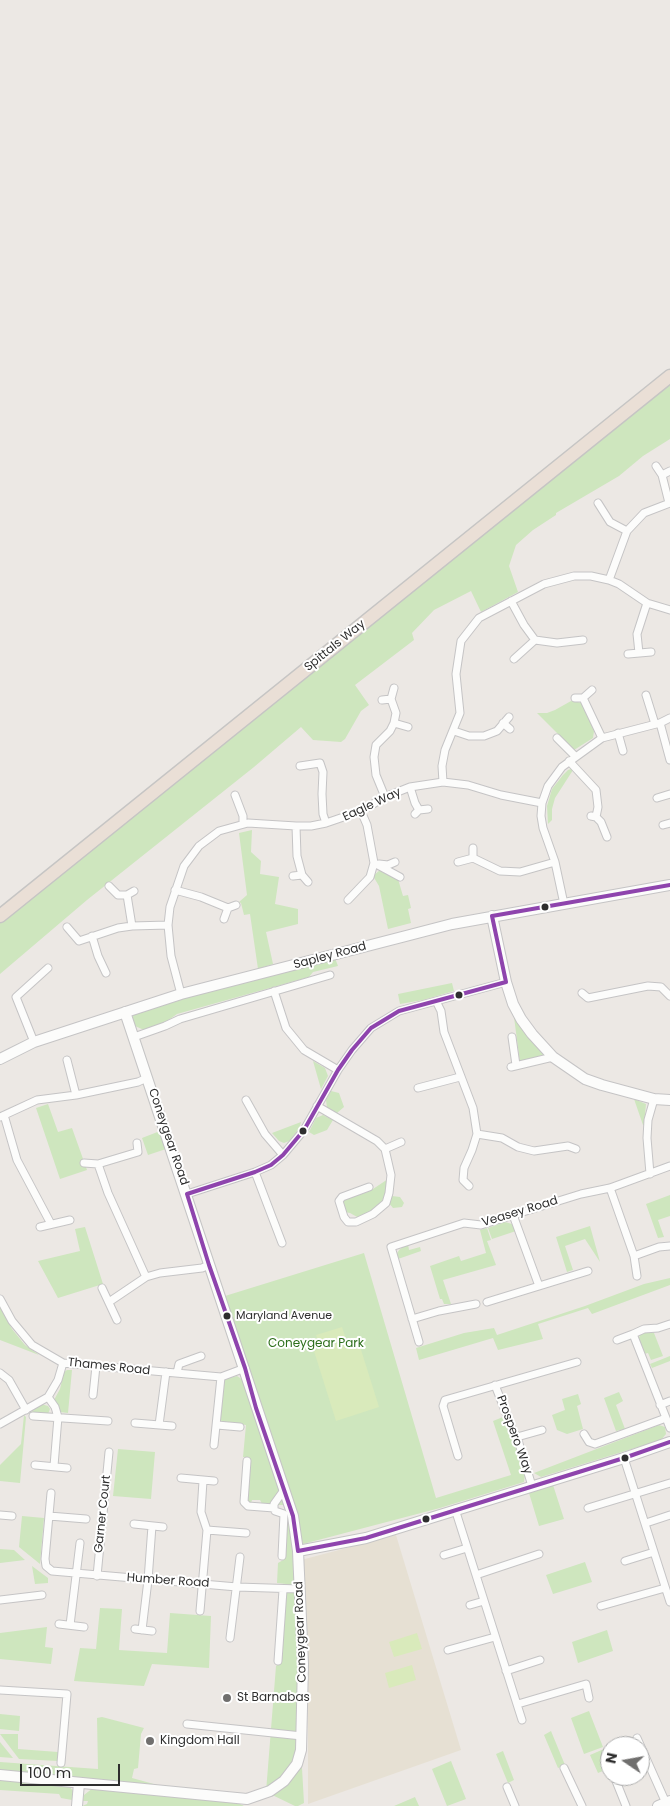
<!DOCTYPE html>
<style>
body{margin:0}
#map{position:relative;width:670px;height:1806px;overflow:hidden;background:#ece8e4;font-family:Poppins,sans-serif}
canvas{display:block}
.north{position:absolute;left:600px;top:1736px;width:50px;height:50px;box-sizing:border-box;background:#fff;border:1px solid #ababab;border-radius:50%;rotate:282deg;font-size:14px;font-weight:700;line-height:20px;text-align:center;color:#2e2e2e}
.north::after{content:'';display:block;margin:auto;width:18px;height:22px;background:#706f6e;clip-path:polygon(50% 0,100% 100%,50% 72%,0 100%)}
.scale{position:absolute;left:20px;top:1764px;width:100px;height:22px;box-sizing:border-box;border:2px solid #2e2e2e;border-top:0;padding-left:6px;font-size:15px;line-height:18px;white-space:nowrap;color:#2e2e2e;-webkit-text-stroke:4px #fff;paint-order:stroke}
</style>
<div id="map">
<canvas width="670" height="1806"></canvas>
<div class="north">N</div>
<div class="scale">100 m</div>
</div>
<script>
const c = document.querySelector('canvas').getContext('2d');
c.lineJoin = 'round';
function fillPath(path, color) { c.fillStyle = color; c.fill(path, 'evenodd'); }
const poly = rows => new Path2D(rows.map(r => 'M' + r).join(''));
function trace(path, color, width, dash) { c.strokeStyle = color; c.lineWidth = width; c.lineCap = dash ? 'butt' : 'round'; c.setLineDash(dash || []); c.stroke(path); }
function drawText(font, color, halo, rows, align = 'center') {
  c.font = font + ' Poppins,sans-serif'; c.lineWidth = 4; c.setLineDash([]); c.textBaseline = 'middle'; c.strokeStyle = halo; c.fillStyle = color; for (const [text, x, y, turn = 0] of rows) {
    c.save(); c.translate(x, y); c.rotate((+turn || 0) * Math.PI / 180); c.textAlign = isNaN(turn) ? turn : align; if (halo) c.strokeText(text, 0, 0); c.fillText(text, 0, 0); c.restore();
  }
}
const education = poly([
 [396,1535,461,1750,308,1804,308,1682,301,1560]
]);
const green = poly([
 [670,384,670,439,643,456,619,476,556,513,556,515,533,530,516,545,509,566,518,592,481,612,471,591,434,610,412,633,414,640,355,685,369,705,361,711,345,739,341,742,313,740,301,727,254,767,87,900,0,974,0,923],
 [571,701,583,703,594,731,593,738,574,750,537,713,547,713,555,710],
 [571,769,573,770,555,798,552,809,552,820,548,824,547,806,552,789,563,775,568,770],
 [252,830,251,852,261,861,260,874,279,877,275,904,298,909,298,924,266,932,273,964,258,969,250,914,244,915,241,903,239,902,247,895,239,833],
 [380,870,398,879,403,896,408,895,411,908,408,909,411,923,388,929,379,886,373,876],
 [335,958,338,966,313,972,309,977,177,1014,163,1024,144,1030,135,1026,132,1018,135,1012,183,997],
 [452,983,454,991,423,1000,400,1004,398,994],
 [514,1017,531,1040,546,1056,520,1063],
 [313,1061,325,1068,328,1076,321,1089],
 [331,1091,339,1093,344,1107,337,1113,327,1108,326,1100],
 [634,1099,646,1104,644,1125,643,1125],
 [48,1104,58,1132,72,1128,87,1170,60,1179,36,1108],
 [323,1115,333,1120,327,1130,314,1135,309,1132,316,1118],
 [301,1122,299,1129,289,1141,284,1143,279,1141,272,1133],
 [160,1131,166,1149,148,1155,142,1138],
 [388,1179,386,1193,382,1201,372,1210,359,1218,350,1213,345,1212,343,1200,370,1191],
 [670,1195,670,1216,658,1220,664,1237,658,1238,646,1204],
 [392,1196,400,1197,404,1203,402,1207,393,1208,388,1202],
 [505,1222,512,1224,516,1231,492,1239,488,1228],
 [590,1226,600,1262,585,1239,565,1246,573,1270,567,1272,556,1237],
 [85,1227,103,1284,58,1298,38,1261,80,1251,75,1229],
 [487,1228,491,1240,487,1241,496,1265,443,1280,451,1304,444,1304,442,1299,440,1299,430,1266,459,1256,461,1261,486,1253,480,1230],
 [408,1244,409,1250,420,1247,421,1251,398,1259,397,1253,400,1249],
 [364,1253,436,1498,511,1475,493,1421,503,1417,513,1440,525,1475,524,1482,440,1508,303,1544,263,1409,225,1296],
 [670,1278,670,1285,592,1314,588,1308,538,1324,543,1339,498,1350,493,1338,419,1360,416,1348,464,1333,494,1328,497,1335,585,1306,644,1284],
 [0,1307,12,1329,25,1345,39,1355,0,1340],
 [644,1333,654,1333,663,1356,651,1360,648,1353,644,1354,638,1340,640,1335],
 [670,1356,670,1361,652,1368,650,1364],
 [67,1370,72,1370,68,1413,60,1412,54,1400,60,1389,64,1372],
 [237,1376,243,1380,285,1505,268,1505,262,1504,260,1500,252,1500,251,1503,248,1503,246,1499,250,1458,243,1457,246,1425,222,1422,220,1419,223,1380],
 [619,1392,623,1401,616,1405,625,1429,616,1431,604,1398],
 [578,1394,581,1404,577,1406,583,1429,567,1434,557,1430,552,1415,565,1410,562,1399],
 [41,1404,48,1406,50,1409,48,1414,29,1414],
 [24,1415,26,1417,20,1483,0,1481,0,1465,21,1444],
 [659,1425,665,1427,666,1434,661,1440,541,1477,534,1473],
 [118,1449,155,1452,151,1499,113,1496],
 [553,1485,564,1519,539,1526,529,1493],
 [22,1516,44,1518,40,1564,19,1547],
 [289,1524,296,1556,300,1733,304,1803,298,1806,295,1806,266,1792,276,1666,280,1662,286,1596,286,1584,277,1583,278,1563,285,1559,285,1526],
 [0,1549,14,1550,25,1560,0,1563],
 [585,1562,592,1582,553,1594,546,1575],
 [32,1566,48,1578,48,1583,35,1584],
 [100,1608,122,1609,119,1650,167,1653,170,1613,211,1616,209,1668,152,1664,144,1686,74,1681,80,1648,96,1649],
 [47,1627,45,1647,53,1648,51,1664,0,1659,0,1633],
 [607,1630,613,1651,578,1663,572,1642],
 [589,1711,603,1747,584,1754,571,1718],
 [0,1714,20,1716,19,1731,0,1729],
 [102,1717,144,1728,141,1734,138,1768,134,1769,132,1778,161,1786,0,1770,0,1762,98,1769,97,1718],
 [551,1731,565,1765,558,1768,544,1735],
 [0,1734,18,1734,18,1749,58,1752,58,1761,19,1759],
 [0,1742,13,1758,0,1757],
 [604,1749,610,1768,598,1773,590,1755],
 [503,1751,514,1780,508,1783,496,1754],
 [451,1761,466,1799,447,1806,432,1769],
 [0,1780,70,1787,73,1791,72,1800,61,1798,59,1794,0,1790],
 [93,1788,238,1803,244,1806,82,1806,87,1804,88,1801,83,1801,84,1795],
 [415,1797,419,1806,394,1806]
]);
const pitch = poly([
 [342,1327,346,1339,320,1348,316,1335],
 [357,1337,379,1407,336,1421,314,1351],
 [417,1633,422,1649,394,1657,389,1642],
 [412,1665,416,1680,389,1688,385,1673]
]);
const street = poly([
 [656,466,662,475],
 [598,503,610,522,627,531],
 [669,503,662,475,670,471],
 [609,580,627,531,644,513,670,503],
 [511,601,524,625,535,640],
 [639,653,637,634,647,603],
 [628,654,651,652],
 [514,659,535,640,557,643,583,640],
 [646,695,655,724],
 [575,698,583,698,602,738],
 [583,698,592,690],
 [382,700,391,699,394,688],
 [394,723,408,727],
 [503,723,510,729],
 [660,723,670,760],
 [454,731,469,736,484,736,497,731,509,717],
 [618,733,623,751],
 [557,738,575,756],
 [569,761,596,790,598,807,596,817],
 [300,766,320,763,323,772,322,794,323,814,326,823],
 [443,782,442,766,445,750,460,713,456,674,461,641,479,618,544,584,574,576,591,576,609,580,619,584,647,603,670,610],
 [410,787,415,803,419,810],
 [235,795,243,816,243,823],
 [385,797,376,775,374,757,376,745,390,731,394,723,396,713,391,699],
 [657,798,670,794],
 [415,814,419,810,428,809],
 [591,816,596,817,601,822,607,837],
 [663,825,670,823],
 [296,826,297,856,302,875,308,882],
 [473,858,473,848],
 [458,862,473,858,500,871,520,872,555,862],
 [374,863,400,877],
 [379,864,388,865,395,862],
 [293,876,302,875],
 [109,886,118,895,127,895,134,891],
 [175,890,201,897,228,908],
 [127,895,132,926],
 [348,900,370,877,374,863,367,825,361,811],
 [564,904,555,862,543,828,541,816,542,803,548,786,562,767,602,738,660,723,670,718],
 [224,919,228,908,236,905],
 [67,927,79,941,118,928,132,926,168,925],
 [92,936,98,956,106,973],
 [274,991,286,1028,304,1050,338,1070],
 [582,993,588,998,648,986,661,987,670,996],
 [181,994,171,956,168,925,170,907,184,866,199,846,219,831,248,823,296,826,311,826,326,823,361,811,385,797,410,787,443,782,468,785,501,795,542,803],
 [436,1001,441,1011,444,1032,473,1108,477,1134,472,1150,464,1168,463,1180,469,1186],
 [134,1037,165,1026,180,1019,330,975],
 [512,1037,516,1065],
 [34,1042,16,997,48,968],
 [67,1060,76,1095],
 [511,1067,553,1057],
 [418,1088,460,1077],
 [246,1100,265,1134,283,1155],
 [317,1106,377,1141,385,1149,391,1175,389,1193,386,1203,373,1214,356,1222,348,1222,344,1217,339,1201,342,1197,369,1187],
 [4,1115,17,1160,51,1224],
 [0,1117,37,1100,76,1095,138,1082,147,1078],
 [477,1134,502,1138,518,1147,534,1151,568,1146,576,1149],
 [385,1149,401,1142],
 [84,1163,98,1164,138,1152,137,1143],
 [98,1164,108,1193,146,1277],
 [255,1172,282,1243],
 [650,1174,647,1138,648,1120,654,1099],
 [610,1188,634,1256,637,1276],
 [187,1194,255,1172,271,1165,283,1155,304,1130,338,1070,352,1050,371,1028,399,1011,506,982],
 [513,1215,539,1286],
 [40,1227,70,1220],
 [634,1256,659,1247,670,1246],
 [102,1288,117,1320],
 [0,1299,12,1321,32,1345,63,1363,221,1377,245,1368],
 [109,1302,146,1277,160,1273,202,1268,209,1265],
 [487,1302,588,1271],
 [412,1319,439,1311,476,1304],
 [633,1334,644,1329,658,1328,670,1324],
 [617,1340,633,1334,670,1428],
 [419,1342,391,1247,464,1223,481,1225,581,1194,610,1188,670,1166],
 [0,1373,9,1380,26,1410],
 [177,1373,179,1364,201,1356],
 [495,1385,513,1431,517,1437,532,1486],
 [93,1395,96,1366],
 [48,1397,55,1407,58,1417,54,1466],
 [660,1405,670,1401],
 [33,1416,108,1421],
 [135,1423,172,1426],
 [0,1424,48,1397,58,1380,63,1363],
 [159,1425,166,1372],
 [217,1425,240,1427],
 [584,1434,589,1442,595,1444,666,1418],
 [517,1437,542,1430],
 [214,1445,221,1377],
 [458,1456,443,1406,445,1400,577,1362],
 [624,1458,670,1602],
 [247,1461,244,1502,248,1506,274,1508],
 [35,1465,67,1468],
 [181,1478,214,1481],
 [51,1493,45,1559,46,1566,52,1571,237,1587,300,1589],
 [588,1508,670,1483],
 [455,1509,522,1720],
 [0,1515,12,1516],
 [49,1516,86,1519],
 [646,1523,670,1515],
 [134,1524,163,1527],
 [207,1530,246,1533],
 [444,1555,467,1548],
 [282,1556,284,1514,275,1511,274,1508,274,1504,284,1490],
 [625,1561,654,1552],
 [476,1575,539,1554],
 [97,1576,109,1452],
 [0,1600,42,1595],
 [470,1605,484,1601],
 [601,1606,665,1588],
 [200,1611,207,1530,201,1512,203,1481],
 [59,1624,84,1627],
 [70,1625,80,1543],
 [135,1629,152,1631],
 [142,1630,148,1580,152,1526],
 [230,1638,240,1557],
 [448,1650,495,1637],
 [278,1661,283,1590],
 [506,1671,540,1660],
 [0,1690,67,1694,61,1763],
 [518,1704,586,1684,589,1698],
 [187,1724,302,1736],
 [637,1738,666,1803],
 [564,1768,582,1806],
 [614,1776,626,1806],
 [507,1787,515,1806]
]);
const secondary = poly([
 [492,916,506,982,513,1004,521,1019,532,1034,553,1057,585,1079,602,1085,654,1099,670,1100],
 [0,1059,34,1042,181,994,402,937,452,924,670,885],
 [298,1551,366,1538,624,1458,670,1442],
 [0,1775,247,1799,270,1791,284,1781,297,1764,301,1750,303,1664,298,1551,293,1516,125,1012],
 [77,1806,79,1783],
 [658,1806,670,1801]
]);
const highway = poly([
 [0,916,670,376]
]);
const bus1 = poly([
 [492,916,670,885],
 [492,916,506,982],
 [187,1194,255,1172,271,1165,283,1155,304,1130,338,1070,352,1050,371,1028,399,1011,506,982],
 [187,1194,209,1265,245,1368,256,1408,293,1516,298,1551],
 [298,1551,366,1538,624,1458,670,1442]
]);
const markers = [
 [545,907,4.5,"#2e2e2e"],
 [459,995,4.5,"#2e2e2e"],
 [303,1131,4.5,"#2e2e2e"],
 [227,1316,4.5,"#2e2e2e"],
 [625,1458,4.5,"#2e2e2e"],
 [426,1519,4.5,"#2e2e2e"],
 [227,1698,5,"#706f6e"],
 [150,1741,5,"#706f6e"]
];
const busNames = [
 ["Maryland Avenue",236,1316]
];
const streetNames = [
 ["Spittals Way",335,646,-39],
 ["Eagle Way",372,805,-25],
 ["Sapley Road",330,956,-15],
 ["Coneygear Road",168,1137,71],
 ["Veasey Road",520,1212,-17],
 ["Thames Road",109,1367,6],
 ["Prospero Way",514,1435,70],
 ["Garner Court",103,1514,-84],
 ["Humber Road",168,1581,4],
 ["Coneygear Road",301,1632,-92]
];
const parkNames = [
 ["Coneygear Park",316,1344]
];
const poiNames = [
 ["St Barnabas",237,1698],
 ["Kingdom Hall",160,1741]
];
fillPath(education, '#e6e0d3');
fillPath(green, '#cee6be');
fillPath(pitch, '#d9eabb');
trace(street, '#c5c4c5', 9);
trace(secondary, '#c5c4c5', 12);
trace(highway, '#c6c5c4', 15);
trace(street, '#fcfcfb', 7);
trace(secondary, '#fcfcfb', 10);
trace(highway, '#eadfd6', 12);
trace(bus1, '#8e44ad', 4);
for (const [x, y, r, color] of markers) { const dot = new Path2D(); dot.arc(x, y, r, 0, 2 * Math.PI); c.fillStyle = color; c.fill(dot); trace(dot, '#fff', 2); }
drawText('11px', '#2e2e2e', '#fff', busNames, 'left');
drawText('12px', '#2e2e2e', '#fff', streetNames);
drawText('12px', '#2c6e1b', '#fff', parkNames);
drawText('12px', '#2e2e2e', '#fff', poiNames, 'left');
</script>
